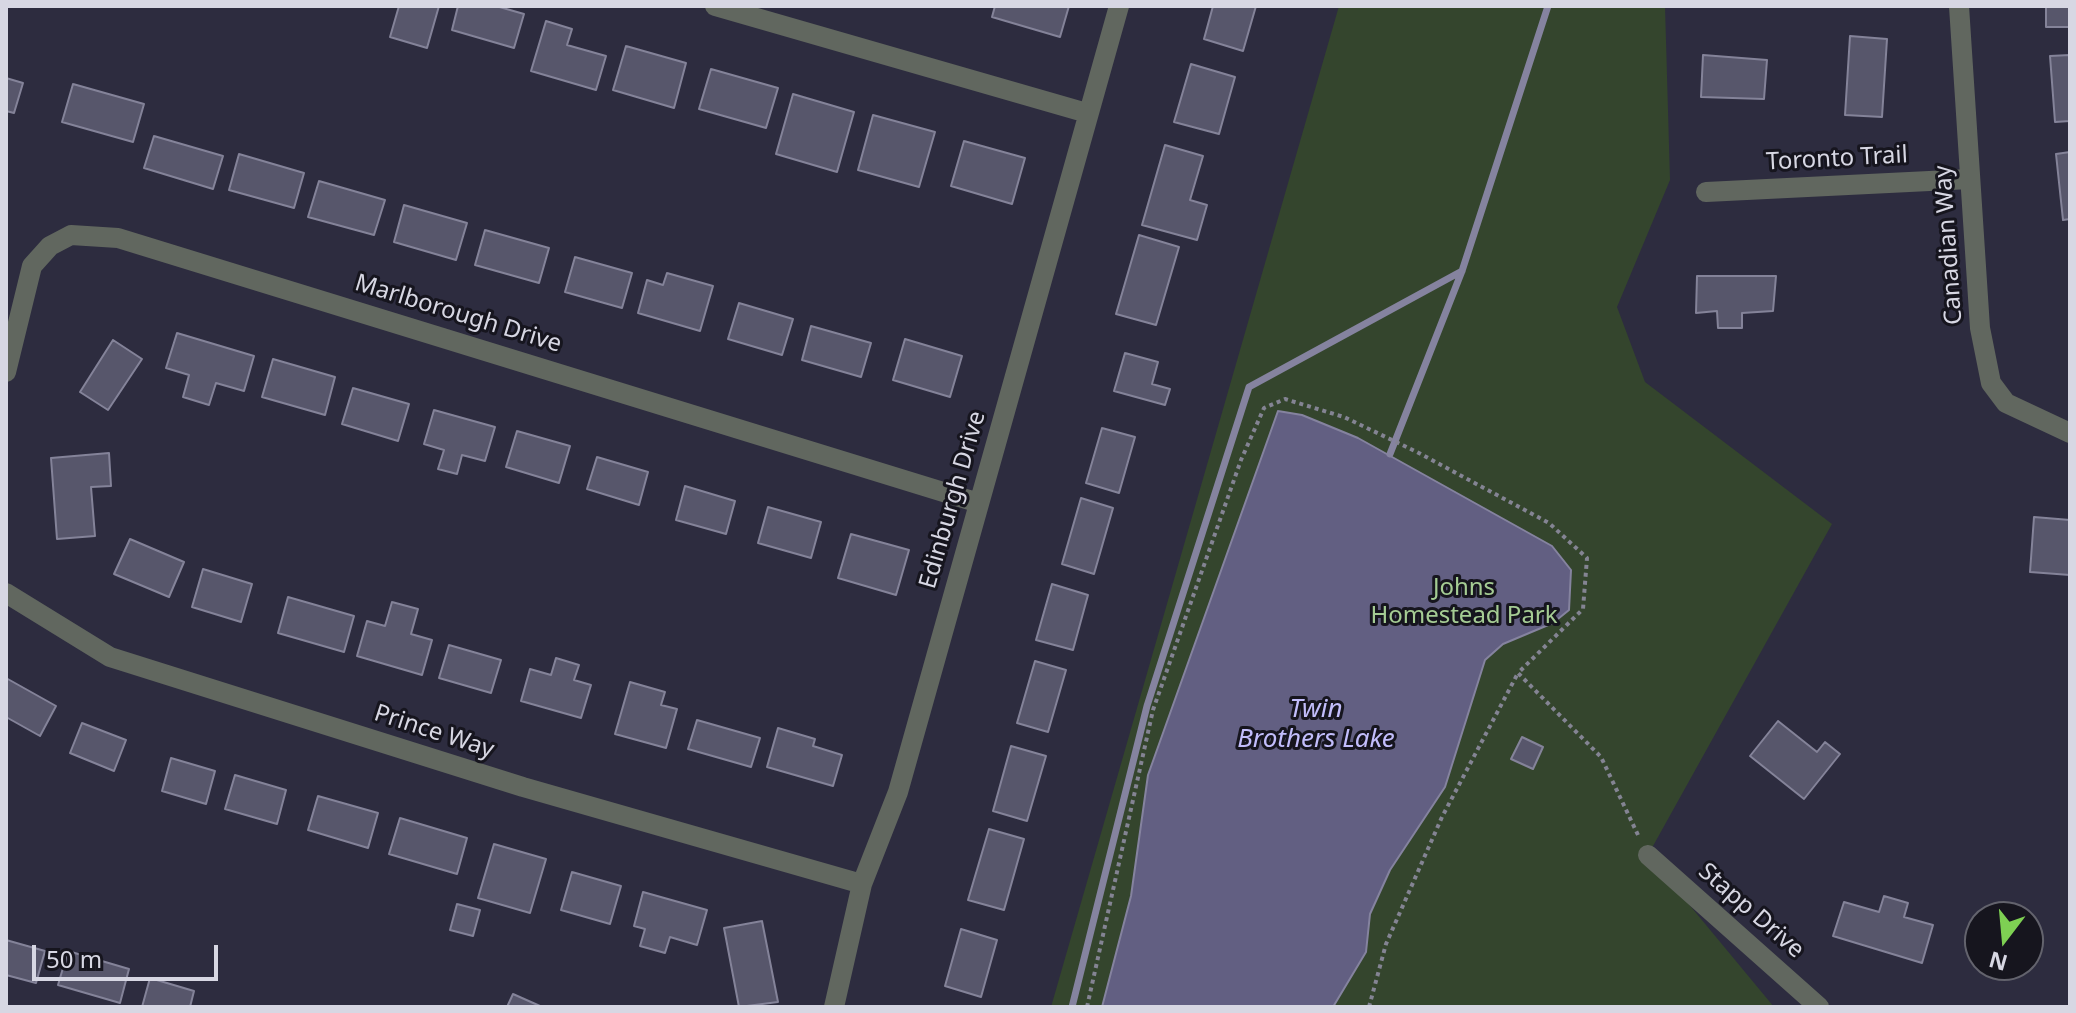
<!DOCTYPE html>
<style>
body{margin:0}
#map{position:relative;width:2076px;height:1013px;overflow:hidden;background:#2d2c3f;font-family:"Noto Sans",sans-serif}
canvas{display:block}
.frame{position:absolute;inset:0;border:8px solid #d7d7e3;pointer-events:none}
.north{position:absolute;left:1964px;top:901px;width:80px;height:80px;box-sizing:border-box;background:#16151e;border:2px solid #63636d;border-radius:50%;rotate:196deg;font-size:22px;font-weight:700;line-height:32px;text-align:center;color:#d7d7e3}
.north::after{content:'';display:block;margin:auto;width:28px;height:36px;background:#7ed053;clip-path:polygon(50% 0,100% 100%,50% 72%,0 100%)}
.scale{position:absolute;left:32px;top:945px;width:186px;height:36px;box-sizing:border-box;border:4px solid #d7d7e3;border-top:0;padding-left:10px;font-size:24px;line-height:28px;white-space:nowrap;color:#d7d7e3;-webkit-text-stroke:6px #16151e;paint-order:stroke}
</style>
<div id="map">
<canvas width="2076" height="1013"></canvas>
<div class="frame"></div>
<div class="north">N</div>
<div class="scale">50 m</div>
</div>
<script>
const c = document.querySelector('canvas').getContext('2d');
c.lineJoin = 'round';
function fillPath(path, color) { c.fillStyle = color; c.fill(path, 'evenodd'); }
const poly = rows => new Path2D(rows.map(r => 'M' + r).join(''));
function trace(path, color, width, dash) { c.strokeStyle = color; c.lineWidth = width; c.lineCap = dash ? 'butt' : 'round'; c.setLineDash(dash || []); c.stroke(path); }
function drawText(font, color, halo, rows, align = 'center') {
  c.font = font + ' "Noto Sans",sans-serif'; c.lineWidth = 6; c.setLineDash([]); c.textBaseline = 'middle'; c.strokeStyle = halo; c.fillStyle = color; for (const [text, x, y, turn = 0] of rows) {
    c.save(); c.translate(x, y); c.rotate((+turn || 0) * Math.PI / 180); c.textAlign = isNaN(turn) ? turn : align; if (halo) c.strokeText(text, 0, 0); c.fillText(text, 0, 0); c.restore();
  }
}
const green = poly([
 [1339,6,1665,6,1670,180,1617,307,1645,382,1832,524,1648,855,1774,1007,1051,1007]
]);
const water = poly([
 [1278,411,1302,415,1358,438,1552,546,1571,570,1569,610,1553,623,1503,644,1485,660,1445,787,1390,870,1370,914,1366,952,1333,1007,1102,1007,1131,896,1148,775,1278,411]
]);
const stream = poly([
 [1390,454,1462,271,1548,6],
 [1072,1007,1147,706,1249,387,1462,271]
]);
const building = poly([
 [399,6,439,6,427,48,390,37,399,6],
 [458,6,496,6,524,14,514,48,452,30,458,6],
 [995,6,1069,6,1060,37,992,17,995,6],
 [1213,6,1256,6,1243,51,1204,39,1213,6],
 [2046,6,2070,6,2070,27,2046,27,2046,6],
 [546,21,572,29,567,45,606,56,596,90,531,71,546,21],
 [1850,36,1887,39,1882,117,1845,115,1850,36],
 [626,46,686,63,674,108,613,90,626,46],
 [1703,55,1767,60,1764,99,1701,97,1703,55],
 [2070,55,2070,121,2055,122,2050,56,2070,55],
 [1191,64,1235,77,1219,134,1174,122,1191,64],
 [711,69,778,88,766,128,699,109,711,69],
 [6,78,23,83,14,113,6,111,6,78],
 [73,84,144,104,133,142,62,122,73,84],
 [793,94,854,112,837,172,776,154,793,94],
 [873,115,935,132,919,187,858,170,873,115],
 [154,136,223,156,213,189,144,168,154,136],
 [964,141,1025,158,1012,204,951,186,964,141],
 [1165,145,1203,156,1190,200,1207,205,1197,240,1142,225,1165,145],
 [2070,152,2070,219,2063,220,2056,154,2070,152],
 [239,154,304,173,294,208,229,190,239,154],
 [319,181,385,200,374,235,308,217,319,181],
 [404,205,467,223,456,260,394,242,404,205],
 [485,230,549,248,539,283,475,265,485,230],
 [1139,235,1179,247,1156,325,1116,314,1139,235],
 [575,257,632,273,622,308,565,292,575,257],
 [667,273,713,286,700,331,638,313,647,280,663,285,667,273],
 [1697,276,1776,276,1773,311,1742,313,1742,328,1718,328,1717,311,1696,313,1697,276],
 [739,303,793,319,782,355,728,339,739,303],
 [811,326,871,343,861,377,802,360,811,326],
 [177,333,254,356,244,391,216,383,209,405,183,397,189,375,166,368,177,333],
 [905,339,962,356,950,397,893,380,905,339],
 [113,340,142,359,108,410,80,392,113,340],
 [1125,353,1158,362,1152,384,1170,389,1165,405,1114,391,1125,353],
 [273,359,335,377,325,415,262,397,273,359],
 [353,388,409,404,398,441,342,424,353,388],
 [434,410,495,427,485,461,462,455,457,474,438,469,444,450,424,444,434,410],
 [1102,428,1135,437,1119,493,1086,483,1102,428],
 [517,431,570,446,559,483,506,467,517,431],
 [109,453,111,486,91,487,95,536,57,539,51,458,109,453],
 [597,457,648,472,639,505,587,489,597,457],
 [685,486,735,501,726,534,676,520,685,486],
 [1081,498,1113,508,1094,574,1062,564,1081,498],
 [768,507,821,522,811,558,758,543,768,507],
 [2034,517,2070,520,2070,575,2030,572,2034,517],
 [851,534,909,550,896,595,838,578,851,534],
 [130,539,184,562,169,597,114,574,130,539],
 [203,569,252,584,241,622,192,607,203,569],
 [1052,584,1088,595,1073,650,1036,640,1052,584],
 [288,597,354,616,344,652,278,633,288,597],
 [392,602,418,609,411,634,432,640,422,675,357,656,367,621,385,626,392,602],
 [449,645,501,660,491,693,439,678,449,645],
 [556,658,579,665,574,680,591,685,581,718,521,701,530,669,551,675,556,658],
 [1035,661,1066,670,1048,732,1017,723,1035,661],
 [6,678,56,706,40,736,6,717,6,678],
 [630,682,665,692,661,705,677,709,666,748,615,734,630,682],
 [697,720,760,738,751,767,688,749,697,720],
 [1778,721,1817,752,1825,742,1840,754,1804,799,1750,756,1778,721],
 [82,723,126,740,114,771,70,753,82,723],
 [778,728,815,739,813,746,842,755,833,786,767,767,778,728],
 [1522,737,1543,747,1533,769,1511,759,1522,737],
 [1011,746,1046,756,1027,821,993,811,1011,746],
 [171,758,215,771,206,804,162,791,171,758],
 [235,775,286,790,277,824,225,809,235,775],
 [318,796,378,813,368,848,308,830,318,796],
 [400,818,467,838,457,874,389,854,400,818],
 [989,829,1024,839,1004,910,968,900,989,829],
 [494,844,546,859,530,913,478,898,494,844],
 [572,872,621,886,610,924,561,910,572,872],
 [643,892,707,910,697,945,670,937,665,953,640,946,645,929,634,926,643,892],
 [1884,896,1908,903,1904,917,1933,925,1922,963,1833,936,1844,902,1879,912,1884,896],
 [457,904,480,910,473,936,450,930,457,904],
 [762,921,778,1002,739,1007,724,928,762,921],
 [961,929,997,940,981,997,945,986,961,929],
 [6,940,45,951,36,983,6,975,6,940],
 [68,951,129,969,120,1003,58,985,68,951],
 [150,978,194,991,190,1007,142,1007,150,978],
 [513,994,540,1006,539,1007,507,1007,513,994]
]);
const path = poly([
 [1087,1007,1153,710,1241,460,1264,408,1285,399,1344,417,1417,452,1549,523,1587,558,1583,609,1518,673,1601,757,1638,835],
 [1369,1007,1386,944,1442,817,1518,673]
]);
const street = poly([
 [715,6,1087,113],
 [1959,6,1980,328,1991,383,2006,403,2070,433],
 [1706,192,1970,179],
 [6,372,32,266,50,246,71,235,118,238,979,503],
 [6,593,110,657,523,787,862,884],
 [1648,855,1819,1007],
 [834,1007,862,884,898,792,1119,6]
]);
const streetNames = [
 ["Toronto Trail",1837,159,-3],
 ["Canadian Way",1949,245,-94],
 ["Marlborough Drive",458,314,17],
 ["Edinburgh Drive",953,500,-74],
 ["Prince Way",434,732,18],
 ["Stapp Drive",1751,911,41]
];
const parkNames = [
 ["Johns",1464,588],
 ["Homestead Park",1464,616]
];
const waterNames = [
 ["Twin",1316,710],
 ["Brothers Lake",1316,740]
];
fillPath(green, '#34452d');
fillPath(water, '#625f82');
trace(water, '#85839f', 2);
trace(stream, '#85839f', 7);
fillPath(building, '#57566b');
trace(building, '#848399', 2);
trace(path, '#848493', 4, [4, 4]);
trace(street, '#61675f', 20);
drawText('24px', '#d7d7e3', '#16151e', streetNames);
drawText('24px', '#a5cc94', '#16151e', parkNames);
drawText('italic 26px', '#c2bdfb', '#16151e', waterNames);
</script>
